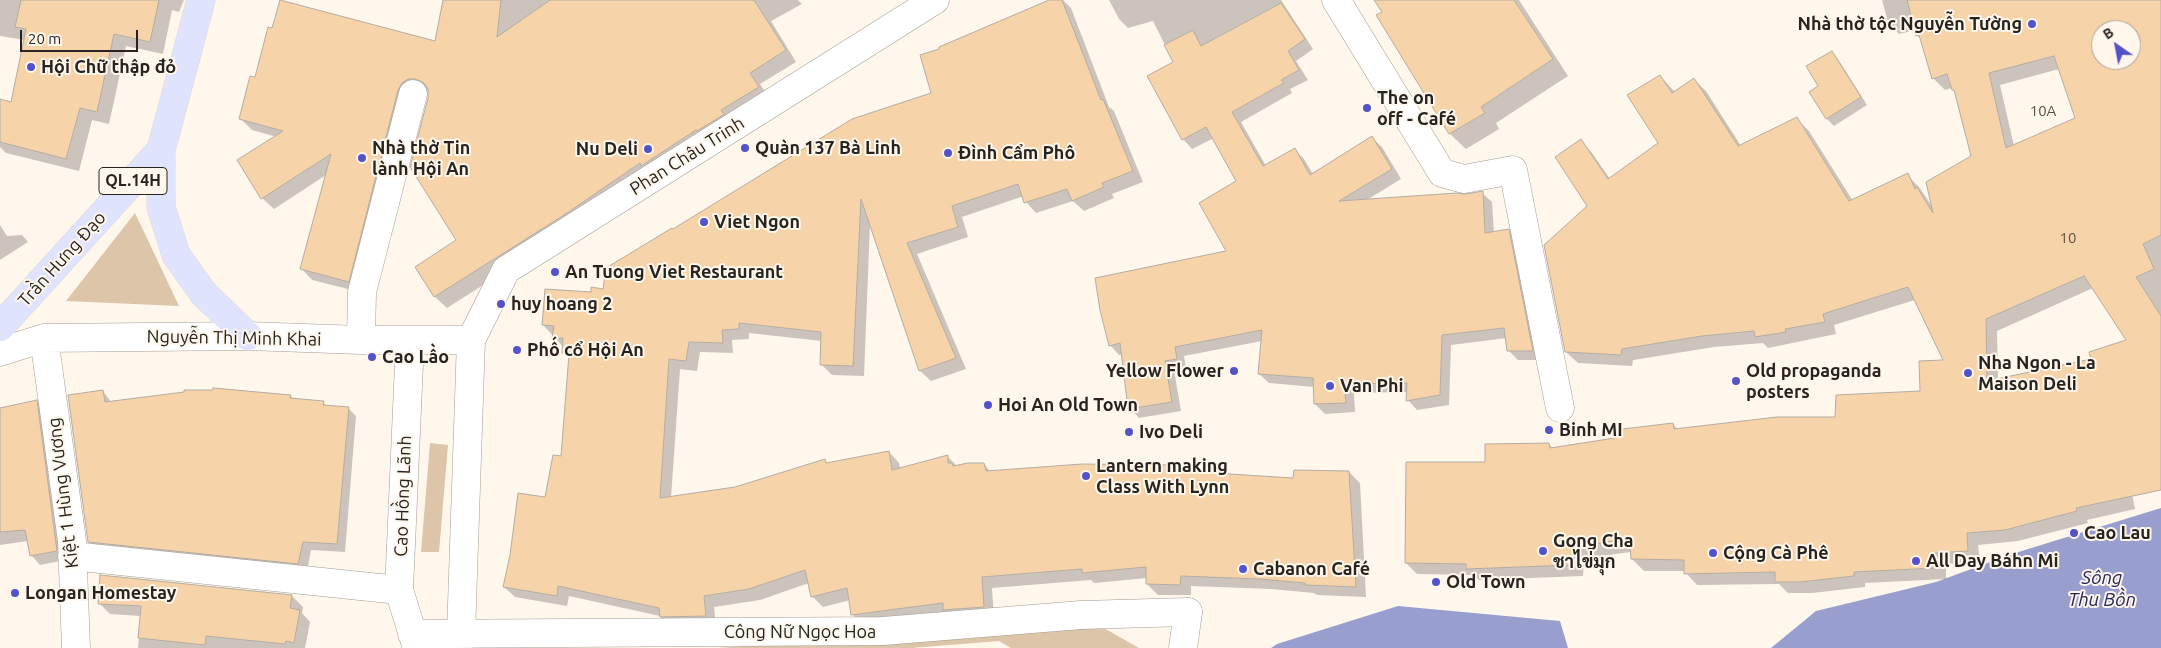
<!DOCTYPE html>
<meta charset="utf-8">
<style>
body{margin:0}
#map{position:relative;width:2161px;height:648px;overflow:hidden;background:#fff6ec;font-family:Ubuntu,sans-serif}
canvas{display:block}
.north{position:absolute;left:2091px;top:20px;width:50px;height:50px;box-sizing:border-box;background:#fff6ec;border:1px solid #a9a29a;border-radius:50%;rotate:327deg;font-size:14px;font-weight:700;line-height:20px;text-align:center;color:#272420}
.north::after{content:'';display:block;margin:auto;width:18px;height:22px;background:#5452c9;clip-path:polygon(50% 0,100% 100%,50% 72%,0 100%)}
.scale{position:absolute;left:20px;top:30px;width:118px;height:22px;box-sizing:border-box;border:2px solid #272420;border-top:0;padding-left:6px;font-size:15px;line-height:18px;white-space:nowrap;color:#272420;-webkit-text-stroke:4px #fff6ec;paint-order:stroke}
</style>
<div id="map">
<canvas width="2161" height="648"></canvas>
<div class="north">B</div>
<div class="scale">20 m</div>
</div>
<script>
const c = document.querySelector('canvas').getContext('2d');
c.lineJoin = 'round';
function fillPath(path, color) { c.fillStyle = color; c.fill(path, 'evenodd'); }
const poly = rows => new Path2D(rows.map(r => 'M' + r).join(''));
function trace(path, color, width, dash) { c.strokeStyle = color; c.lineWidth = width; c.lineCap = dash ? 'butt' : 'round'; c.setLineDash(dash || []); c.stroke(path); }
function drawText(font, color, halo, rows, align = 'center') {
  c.font = font + ' Ubuntu,Sarabun,sans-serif'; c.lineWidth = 4; c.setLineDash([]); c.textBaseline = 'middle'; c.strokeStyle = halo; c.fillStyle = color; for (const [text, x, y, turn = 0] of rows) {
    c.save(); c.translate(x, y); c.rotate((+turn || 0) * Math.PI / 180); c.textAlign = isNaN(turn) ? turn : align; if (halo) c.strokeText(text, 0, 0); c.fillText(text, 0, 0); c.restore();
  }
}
const green = poly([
 [135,213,179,306,66,301],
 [430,443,448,445,439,552,421,552],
 [1041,623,1095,623,1139,648,1011,648,999,641,911,648,718,648]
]);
const water = poly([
 [2161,508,2161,648,1771,648,1816,611,1936,582,2012,554],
 [1398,606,1560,621,1568,648,1271,648,1277,644]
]);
const shadow = poly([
 [0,0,184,0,179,12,172,10,163,54,126,46,109,124,92,120,79,171,6,153,0,147,0,111,12,103,25,40,0,36],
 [445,0,798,0,802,4,771,21,796,62,760,84,769,98,576,226,447,308,435,297,416,268,458,241,429,98,429,90,421,90,360,292,312,280,301,268,326,175,274,209,262,198,277,137,252,130,241,119,255,79,436,43],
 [1053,0,1063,0,1071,8,1109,107,1114,111,1143,182,1112,194,1114,198,1084,211,1073,201,1036,213,1026,202,1024,196,962,217,968,237,917,254,966,369,931,381,920,371,870,224,864,376,832,375,821,364,822,341,749,333,749,339,732,340,733,353,700,352,697,371,680,369,671,498,736,488,825,461,828,464,889,452,899,463,900,469,947,456,958,467,984,464,991,472,1182,466,1189,473,1294,480,1349,472,1360,483,1366,597,1317,595,1314,593,1271,589,1191,586,1191,595,1158,595,1147,584,1147,578,1094,583,1091,580,992,588,994,617,863,625,852,614,850,600,823,607,812,596,809,583,760,600,714,607,716,627,672,627,660,616,569,596,567,606,515,597,504,587,546,498,563,457,570,359,563,353,564,348,543,325,592,293,604,291,673,231,932,94,941,50],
 [1109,0,1281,0,1313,49,1296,61,1308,80,1290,89,1292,93,1241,122,1266,166,1294,149,1304,159,1313,174,1372,138,1382,147,1401,179,1365,201,1466,196,1482,193,1492,202,1494,233,1508,230,1518,240,1542,360,1518,360,1508,350,1507,338,1451,345,1449,405,1417,410,1408,400,1408,392,1354,393,1355,412,1325,414,1315,404,1314,387,1269,383,1259,374,1262,341,1184,356,1186,368,1174,370,1181,411,1139,418,1130,408,1123,354,1119,355,1110,345,1228,252,1238,181,1214,138,1192,149,1183,139,1174,63,1153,21,1128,28,1119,19],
 [1376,0,1519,0,1568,76,1496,123,1499,129,1466,149,1450,134,1378,16,1384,12],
 [1882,0,2161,0,2161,483,2131,489,2135,509,2087,520,2088,523,2018,541,1978,545,1980,562,1946,564,1946,579,1865,583,1865,587,1812,593,1788,593,1779,584,1697,585,1686,573,1686,571,1644,571,1632,559,1631,552,1584,558,1583,576,1479,580,1474,575,1417,574,1406,563,1486,463,1549,444,1553,449,1616,439,1673,424,1678,430,1836,418,1921,392,1944,361,1915,300,1834,325,1836,334,1768,348,1763,343,1714,347,1633,360,1632,366,1578,363,1566,352,1589,206,1581,141,1592,153,1610,179,1660,144,1660,76,1675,92,1694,80,1706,91,1741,146,1797,119,1809,131,1853,201,1907,175,1919,187,1932,206,1972,157,1956,93,1952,88,1945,90,1933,78,1922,40,1917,35,1916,30,1899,34,1888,22],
 [2101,30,2131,30,2131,60,2101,60],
 [2059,69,2076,119,2014,146,2000,85],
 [2093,288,2128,341,2093,360,1998,380,1997,331],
 [1831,52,1838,59,1867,105,1834,126,1827,119,1811,92,1820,86],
 [0,225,7,236,22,235,28,242,0,260],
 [103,391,112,403,185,393,290,396,294,399,323,402,327,407,348,408,356,416,345,552,311,550,307,572,97,550,89,541],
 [36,401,45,410,65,560,40,565,31,555,28,541,0,545,0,409],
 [292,596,303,607,302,613,310,622,305,648,138,648,141,616,110,614,99,603]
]);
const building = poly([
 [21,0,159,0,150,42,114,34,97,112,80,108,66,159,0,142,0,99,11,102,26,29,15,27,21,0],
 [280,0,435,41,443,0,501,0,497,37,550,0,754,0,786,50,750,73,759,87,721,110,724,114,720,117,697,131,696,130,641,166,640,163,564,215,434,297,415,267,456,240,410,167,428,98,428,89,424,83,416,79,408,79,402,83,398,90,349,282,300,269,331,154,261,199,237,160,283,131,239,119,250,76,255,77,268,27,272,28,280,0],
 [1049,0,1062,0,1101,100,1103,99,1133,171,1102,183,1104,187,1072,201,1067,189,1024,203,1018,184,952,206,958,227,907,243,956,358,919,371,861,199,853,366,820,365,821,332,739,323,739,329,722,330,723,343,689,342,686,361,669,359,660,498,735,487,825,459,826,463,889,451,892,470,948,455,948,463,952,463,953,466,968,463,984,463,986,471,1082,464,1182,465,1182,471,1293,478,1294,470,1349,471,1356,587,1305,585,1305,583,1259,579,1181,576,1180,585,1146,584,1146,567,1082,573,1082,569,982,577,984,607,943,610,943,603,851,615,847,588,811,597,805,570,749,589,704,596,706,616,660,617,659,608,558,586,557,596,503,587,510,555,518,493,545,497,553,455,561,456,569,354,562,353,563,338,552,338,554,326,542,325,545,289,591,292,591,287,603,289,606,268,672,228,673,229,852,119,931,93,920,55,939,49,939,47,1049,0],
 [1374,0,1514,0,1553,59,1481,107,1485,113,1449,134,1376,15,1382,12,1374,0],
 [1907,0,2161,0,2161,235,2143,244,2154,269,2136,277,2161,316,2161,490,2076,508,2077,511,2005,530,1967,533,1968,551,1935,553,1935,568,1854,572,1854,576,1800,582,1775,582,1775,572,1684,574,1684,560,1631,559,1629,539,1573,547,1572,565,1466,569,1466,564,1405,563,1406,462,1485,462,1485,444,1549,443,1550,448,1615,438,1614,430,1673,423,1674,429,1777,417,1835,417,1836,395,1920,391,1919,361,1943,360,1908,287,1823,314,1825,322,1785,329,1786,332,1755,337,1754,331,1702,336,1622,349,1621,355,1565,352,1544,245,1587,206,1555,157,1581,139,1608,179,1658,143,1627,95,1660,75,1672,93,1694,78,1738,146,1797,117,1849,201,1908,173,1915,189,1917,187,1933,213,1926,182,1971,156,1954,90,1952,90,1947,74,1932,79,1919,35,1916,36,1907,0],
 [2101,30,2131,30,2131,60,2101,60,2101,30],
 [2054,56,2075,118,2006,148,1989,73,2054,56],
 [2084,276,2126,340,2089,352,2091,359,1987,381,1986,319,2084,276],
 [1281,3,1305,39,1288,51,1299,70,1281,80,1284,83,1232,112,1263,166,1295,148,1310,175,1372,136,1392,169,1339,201,1457,193,1466,194,1483,191,1485,233,1509,229,1533,351,1507,351,1504,328,1442,335,1440,395,1406,401,1407,383,1344,384,1346,403,1314,404,1313,378,1258,374,1262,330,1175,347,1177,359,1165,361,1172,402,1128,409,1120,343,1109,346,1100,310,1095,278,1226,251,1199,203,1236,181,1206,127,1182,140,1147,76,1173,62,1164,45,1193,30,1201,46,1281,3],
 [1832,51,1861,97,1826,119,1809,92,1818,86,1806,66,1832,51],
 [213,388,291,395,290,398,324,401,323,405,349,407,337,544,303,542,298,564,88,542,68,395,103,390,105,402,184,392,184,390,213,390,213,388],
 [37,400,57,551,30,556,25,530,0,532,0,408,37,400],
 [100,575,292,595,290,608,300,610,294,643,286,641,285,644,206,636,205,645,138,638,141,606,98,604,100,575]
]);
const minor = poly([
 [1336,0,1442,173,1464,179,1513,170,1560,408],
 [44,338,72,541,76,648],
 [361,340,362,292,413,94],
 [410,341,399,590,417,648],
 [0,352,44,338,248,336,361,340,471,340],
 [72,556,399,590],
 [412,634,883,631,1081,615,1188,612],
 [458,648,461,634,471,340,506,270,935,0]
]);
const tertiary = poly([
 [1183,648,1188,612]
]);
const primary = poly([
 [161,150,161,207,176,255,204,294,248,336],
 [0,327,161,150,201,0]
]);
const markers = [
 [2032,24,5,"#5452c9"],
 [31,67,5,"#5452c9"],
 [1367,108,5,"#5452c9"],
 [745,148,5,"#5452c9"],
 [648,149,5,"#5452c9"],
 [948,153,5,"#5452c9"],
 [362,158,5,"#5452c9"],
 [704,222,5,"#5452c9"],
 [555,272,5,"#5452c9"],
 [501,304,5,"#5452c9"],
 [517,350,5,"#5452c9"],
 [372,357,5,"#5452c9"],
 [1234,371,5,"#5452c9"],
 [1968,373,5,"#5452c9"],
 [1736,381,5,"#5452c9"],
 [1330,386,5,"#5452c9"],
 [988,405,5,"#5452c9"],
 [1549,430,5,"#5452c9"],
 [1129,432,5,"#5452c9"],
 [1086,476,5,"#5452c9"],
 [2074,533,5,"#5452c9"],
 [1543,551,5,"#5452c9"],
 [1713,553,5,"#5452c9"],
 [1916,561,5,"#5452c9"],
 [1243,569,5,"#5452c9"],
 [1436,582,5,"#5452c9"],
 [15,593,5,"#5452c9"]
];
const numberNames = [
 ["10A",2043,111],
 ["10",2068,238]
];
const shields = [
 [133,181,68]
];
const shieldNames = [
 ["QL.14H",133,181]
];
const poiNames = [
 ["Nhà thờ tộc Nguyễn Tường",2022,24,"right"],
 ["Hội Chữ thập đỏ",41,67],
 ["The on",1377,98],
 ["off - Café",1377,119],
 ["Nhà thờ Tin",372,148],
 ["lành Hội An",372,169],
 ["Quàn 137 Bà Linh",755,148],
 ["Nu Deli",638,149,"right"],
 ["Đình Cẩm Phô",958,153],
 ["Viet Ngon",714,222],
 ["An Tuong Viet Restaurant",565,272],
 ["huy hoang 2",511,304],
 ["Phố cổ Hội An",527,350],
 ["Cao Lầo",382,357],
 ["Nha Ngon - La",1978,363],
 ["Maison Deli",1978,384],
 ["Yellow Flower",1224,371,"right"],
 ["Old propaganda",1746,371],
 ["posters",1746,392],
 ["Van Phi",1340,386],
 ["Hoi An Old Town",998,405],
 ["Binh MI",1559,430],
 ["Ivo Deli",1139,432],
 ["Lantern making",1096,466],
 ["Class With Lynn",1096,487],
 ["Cao Lau",2084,533],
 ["Gong Cha",1553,541],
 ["ชาไข่มุก",1553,562],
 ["Cộng Cà Phê",1723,553],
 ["All Day Báhn Mi",1926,561],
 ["Cabanon Café",1253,569],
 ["Old Town",1446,582],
 ["Longan Homestay",25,593]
];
const streetNames = [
 ["Phan Châu Trinh",687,156,-32],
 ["Trần Hưng Đạo",62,259,-48],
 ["Nguyễn Thị Minh Khai",234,338,1],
 ["Kiệt 1 Hùng Vương",63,493,-97],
 ["Cao Hồng Lãnh",403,496,-88],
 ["Công Nữ Ngọc Hoa",800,632]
];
const waterNames = [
 ["Sông",2102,578],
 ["Thu Bồn",2102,600]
];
fillPath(green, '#dcc5a8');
fillPath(water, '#989ecd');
fillPath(shadow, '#0003');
fillPath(building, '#f6d3a8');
trace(building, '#b4aca2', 1);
trace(minor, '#a49c93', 29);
trace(tertiary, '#a49c93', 29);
trace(primary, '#d8d8d7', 29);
trace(minor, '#fff', 28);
trace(tertiary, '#fff', 28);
trace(primary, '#e0e3fe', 28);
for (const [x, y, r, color] of markers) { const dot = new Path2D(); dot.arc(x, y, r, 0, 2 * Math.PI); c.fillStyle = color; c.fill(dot); trace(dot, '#fff6ec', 2); }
drawText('15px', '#5b5042', null, numberNames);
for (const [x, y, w] of shields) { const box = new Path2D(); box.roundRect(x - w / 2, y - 13.5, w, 27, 4); c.fillStyle = '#fff6ec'; c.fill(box); trace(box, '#272420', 1); }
drawText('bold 16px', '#272420', null, shieldNames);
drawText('bold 18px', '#272420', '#fff6ec', poiNames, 'left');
drawText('18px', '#272420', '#fff6ec', streetNames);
drawText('italic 19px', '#25255e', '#fff6ec', waterNames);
</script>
